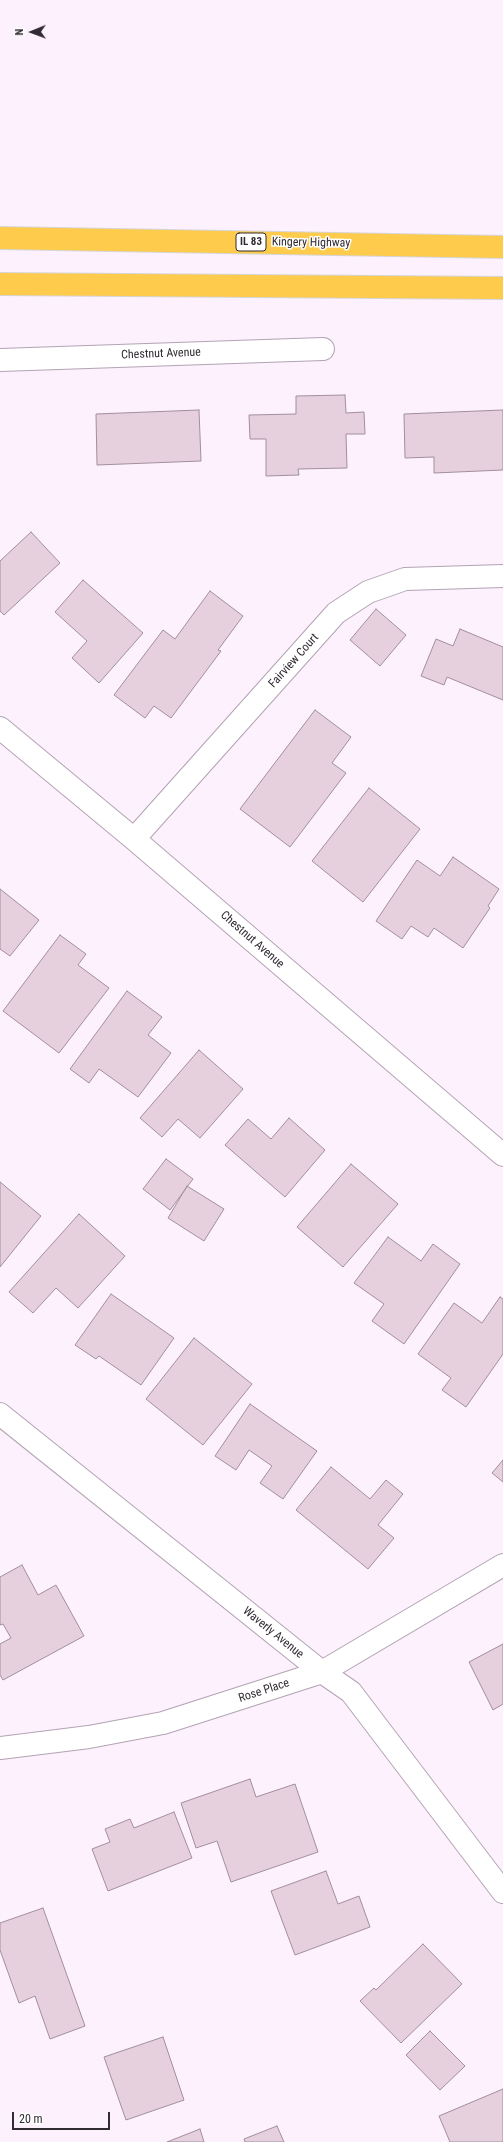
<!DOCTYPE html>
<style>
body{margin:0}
#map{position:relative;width:503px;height:2142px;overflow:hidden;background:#fcf1fd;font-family:"Roboto Condensed",sans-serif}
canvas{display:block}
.north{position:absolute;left:12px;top:12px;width:40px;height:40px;-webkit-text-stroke:3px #fff;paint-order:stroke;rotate:269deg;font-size:11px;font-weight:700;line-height:16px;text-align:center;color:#312b32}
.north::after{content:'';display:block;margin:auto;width:14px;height:18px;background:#312b32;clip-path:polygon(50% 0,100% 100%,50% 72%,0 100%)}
.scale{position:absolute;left:12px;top:2112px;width:98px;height:18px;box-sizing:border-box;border:2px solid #312b32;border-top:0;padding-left:5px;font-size:12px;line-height:14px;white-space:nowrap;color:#312b32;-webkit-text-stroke:3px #fff;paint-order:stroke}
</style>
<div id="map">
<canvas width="503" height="2142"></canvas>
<div class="north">N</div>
<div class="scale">20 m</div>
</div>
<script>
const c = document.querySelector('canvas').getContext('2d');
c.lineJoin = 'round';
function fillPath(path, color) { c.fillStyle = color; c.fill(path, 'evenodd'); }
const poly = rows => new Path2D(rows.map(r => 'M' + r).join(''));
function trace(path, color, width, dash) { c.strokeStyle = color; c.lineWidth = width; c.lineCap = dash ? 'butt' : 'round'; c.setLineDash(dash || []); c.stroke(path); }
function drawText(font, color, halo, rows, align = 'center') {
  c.font = font + ' "Roboto Condensed",sans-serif'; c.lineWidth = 3; c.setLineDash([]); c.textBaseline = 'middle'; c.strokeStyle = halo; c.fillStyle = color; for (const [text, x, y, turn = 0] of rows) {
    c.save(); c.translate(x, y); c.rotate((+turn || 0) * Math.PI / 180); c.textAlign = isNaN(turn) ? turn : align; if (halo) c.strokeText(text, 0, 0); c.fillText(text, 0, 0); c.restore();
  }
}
const building = poly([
 [345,395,346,413,364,412,365,434,346,434,347,468,298,469,299,475,266,476,266,439,250,439,249,415,296,414,296,396,345,395],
 [199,410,201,461,97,465,96,414,199,410],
 [503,410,503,470,434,473,434,457,405,458,404,414,503,410],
 [31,532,60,563,4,615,0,611,0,561,31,532],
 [83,580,143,633,99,683,72,658,87,641,55,612,83,580],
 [210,591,243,616,218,650,221,651,171,718,154,706,145,718,114,695,163,630,175,639,210,591],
 [376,609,406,635,380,666,350,640,376,609],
 [460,629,503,647,503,700,447,677,444,685,421,676,436,639,453,646,460,629],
 [315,710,351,737,332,763,346,773,290,847,240,809,315,710],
 [369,788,420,829,363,902,312,861,369,788],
 [453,857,499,889,488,906,490,908,463,948,434,928,428,937,411,926,402,939,376,921,417,860,440,876,453,857],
 [0,889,39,920,10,956,0,949,0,889],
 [60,935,86,954,78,965,109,988,59,1053,3,1011,60,935],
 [127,991,162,1017,148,1035,171,1053,138,1097,99,1069,89,1083,70,1069,127,991],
 [199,1050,243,1089,200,1138,178,1119,162,1137,140,1118,199,1050],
 [289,1118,325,1150,285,1197,225,1145,248,1119,271,1139,289,1118],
 [166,1159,193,1179,170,1210,143,1189,166,1159],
 [351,1164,398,1204,343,1267,297,1227,351,1164],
 [0,1182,41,1216,0,1267,0,1182],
 [187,1186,224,1209,204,1241,168,1218,187,1186],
 [79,1214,125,1256,78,1308,56,1288,33,1313,9,1292,79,1214],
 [388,1237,421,1261,433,1244,460,1264,404,1344,372,1321,384,1304,354,1283,388,1237],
 [111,1294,174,1338,141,1385,99,1356,96,1359,75,1345,111,1294],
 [500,1297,503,1299,503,1354,466,1407,442,1390,451,1378,418,1354,454,1303,482,1323,500,1297],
 [194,1338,252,1384,203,1445,146,1399,194,1338],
 [250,1404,317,1451,283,1499,260,1483,272,1466,249,1450,236,1470,215,1456,250,1404],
 [503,1460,503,1482,492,1473,503,1460],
 [331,1467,370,1499,386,1480,403,1494,378,1525,394,1538,368,1569,296,1510,331,1467],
 [22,1565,38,1595,56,1585,84,1636,3,1680,0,1675,0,1644,11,1638,3,1624,0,1625,0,1577,22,1565],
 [503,1644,503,1704,493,1710,469,1662,503,1644],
 [250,1779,256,1797,295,1784,318,1852,231,1882,217,1841,196,1848,181,1803,250,1779],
 [174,1812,192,1858,108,1891,92,1849,110,1842,105,1829,130,1819,134,1828,174,1812],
 [326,1871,338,1904,359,1896,370,1927,295,1955,271,1891,326,1871],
 [43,1908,85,2026,50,2039,35,1996,19,2003,0,1950,0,1923,43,1908],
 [423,1944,462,1984,401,2043,360,2001,374,1988,376,1990,423,1944],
 [430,2031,465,2066,440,2090,406,2055,430,2031],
 [163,2037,184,2100,126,2120,104,2057,163,2037],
 [503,2089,503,2142,450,2142,439,2116,503,2089],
 [277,2126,284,2142,245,2142,244,2139,277,2126],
 [200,2129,204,2142,167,2142,200,2129]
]);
const minor = poly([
 [0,360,323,349],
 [0,728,134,839,503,1155],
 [134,839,336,613,368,592,405,579,503,576],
 [0,1414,322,1672,351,1692,503,1892],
 [0,1748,89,1737,163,1723,322,1672,503,1565]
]);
const highway = poly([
 [0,238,503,247],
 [0,284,503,288]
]);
const shields = [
 [251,242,30]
];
const shieldNames = [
 ["IL 83",251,242]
];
const streetNames = [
 ["Kingery Highway",311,243,1],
 ["Chestnut Avenue",161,354,-2],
 ["Fairview Court",294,661,-48],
 ["Chestnut Avenue",252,940,41],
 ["Waverly Avenue",273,1633,39],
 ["Rose Place",264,1691,-18]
];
fillPath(building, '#e6d0dd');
trace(building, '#a38e9b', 1);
trace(minor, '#b3a3b4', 24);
trace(highway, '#d6d5d6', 24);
trace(minor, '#fff', 22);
trace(highway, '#fecb4d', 22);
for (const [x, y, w] of shields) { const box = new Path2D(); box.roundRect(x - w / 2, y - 9, w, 18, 3); c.fillStyle = '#fff'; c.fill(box); trace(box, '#312b32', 1); }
drawText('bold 11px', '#312b32', null, shieldNames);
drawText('12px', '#312b32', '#fff', streetNames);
</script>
